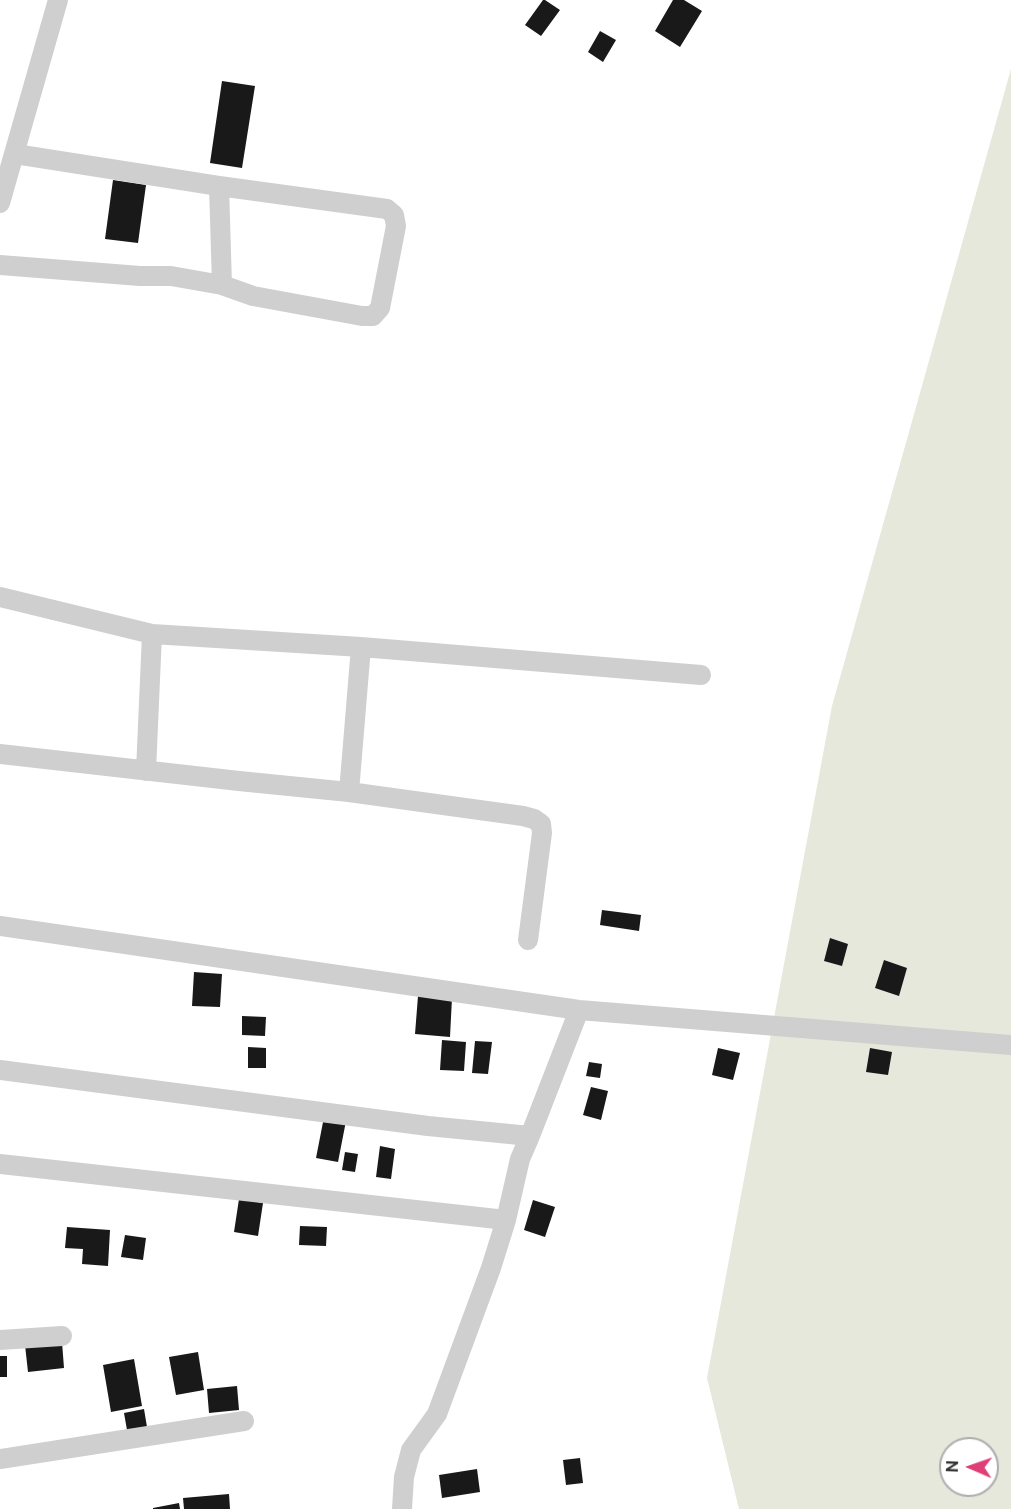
<!DOCTYPE html>
<style>
body{margin:0}
#map{position:relative;width:1011px;height:1509px;overflow:hidden;background:#fff;font-family:"Public Sans",sans-serif}
canvas{display:block}
.north{position:absolute;left:939px;top:1437px;width:60px;height:60px;box-sizing:border-box;background:#fff;border:2px solid #adadad;border-radius:50%;rotate:272deg;font-size:16px;font-weight:700;line-height:24px;text-align:center;color:#323232}
.north::after{content:'';display:block;margin:auto;width:21px;height:27px;background:#de3f77;clip-path:polygon(50% 0,100% 100%,50% 72%,0 100%)}
</style>
<div id="map">
<canvas width="1011" height="1509"></canvas>
<div class="north">N</div>
</div>
<script>
const c = document.querySelector('canvas').getContext('2d');
c.lineJoin = 'round';
function fillPath(path, color) { c.fillStyle = color; c.fill(path, 'evenodd'); }
const poly = rows => new Path2D(rows.map(r => 'M' + r).join(''));
function trace(path, color, width, dash) { c.strokeStyle = color; c.lineWidth = width; c.lineCap = dash ? 'butt' : 'round'; c.setLineDash(dash || []); c.stroke(path); }
const green = poly([
 [1011,69,1011,1509,739,1509,707,1378,832,706],
 [951,1449,987,1449,987,1485,951,1485]
]);
const building = poly([
 [543,0,545,0,560,10,541,36,525,25],
 [673,0,684,0,702,11,680,47,655,31],
 [600,31,616,40,603,62,588,52],
 [222,81,255,86,242,168,210,163],
 [113,180,146,185,138,243,105,239],
 [602,910,641,915,639,931,600,925],
 [830,938,848,944,842,966,824,961],
 [884,960,907,968,899,996,875,988],
 [194,972,222,974,220,1007,192,1006],
 [418,996,452,998,450,1037,415,1034],
 [242,1016,266,1017,265,1036,242,1035],
 [442,1040,466,1042,464,1071,440,1070],
 [475,1041,492,1042,488,1074,472,1073],
 [248,1047,266,1048,266,1068,248,1068],
 [718,1048,740,1053,733,1080,712,1075],
 [870,1048,892,1052,888,1075,866,1072],
 [589,1062,602,1064,600,1078,586,1076],
 [591,1087,608,1091,601,1120,583,1115],
 [324,1117,346,1121,338,1162,316,1158],
 [380,1146,395,1149,391,1179,376,1177],
 [345,1152,358,1154,355,1172,342,1170],
 [239,1199,263,1203,258,1236,234,1232],
 [533,1200,555,1207,545,1237,524,1230],
 [300,1226,327,1227,326,1246,299,1245],
 [67,1227,110,1230,108,1266,82,1264,83,1249,65,1248],
 [125,1235,146,1238,143,1260,121,1257],
 [62,1342,64,1368,28,1372,25,1345],
 [198,1352,204,1390,176,1395,169,1357],
 [0,1356,7,1356,7,1377,0,1377],
 [134,1359,142,1406,111,1412,103,1365],
 [237,1386,239,1410,209,1413,207,1389],
 [144,1409,147,1427,127,1430,124,1413],
 [580,1458,583,1483,566,1485,563,1460],
 [477,1469,480,1492,442,1498,439,1475],
 [229,1494,230,1509,184,1509,183,1498],
 [179,1503,180,1509,153,1509,153,1508]
]);
const street = poly([
 [219,186,222,285],
 [0,203,58,0],
 [0,265,140,276,171,276,222,285,253,296,362,316,373,316,380,308,396,226,394,215,387,209,219,186,15,154],
 [0,597,152,634,361,647,701,675],
 [0,754,239,781,349,792,523,816,534,819,541,824,542,833,528,940],
 [146,771,152,634],
 [349,792,361,647],
 [0,926,579,1010,1011,1045],
 [0,1070,428,1126,530,1136],
 [0,1164,506,1220],
 [0,1340,62,1336],
 [0,1459,244,1421],
 [402,1509,404,1477,411,1450,437,1414,491,1268,506,1220,520,1159,530,1136,579,1010]
]);
fillPath(green, '#e5e8db');
fillPath(building, '#191919');
trace(street, '#cfcfcf', 20);
</script>
